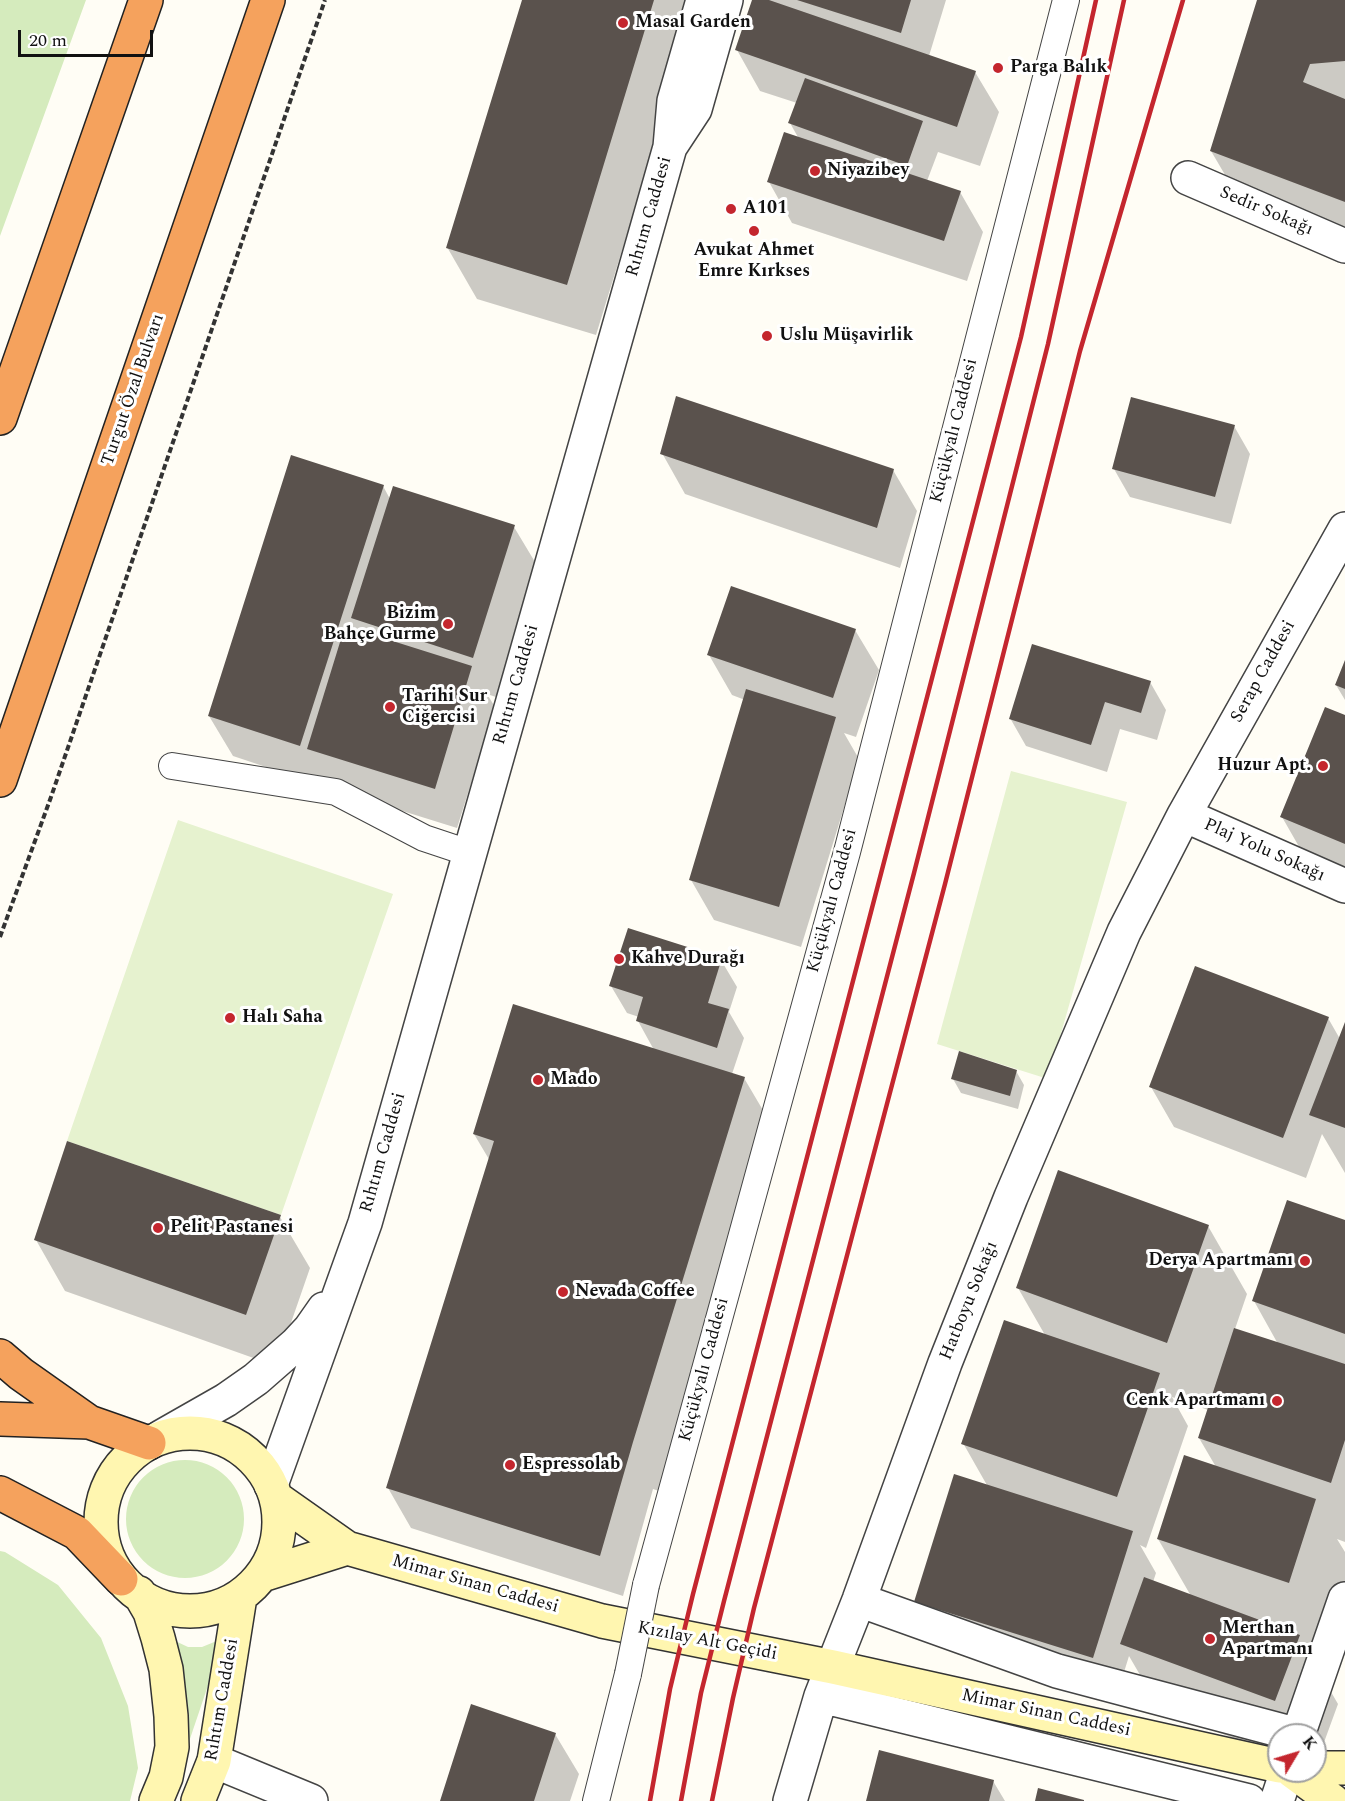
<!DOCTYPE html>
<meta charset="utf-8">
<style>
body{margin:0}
#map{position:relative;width:1345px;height:1801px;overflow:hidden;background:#fffdf5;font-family:Spectral,serif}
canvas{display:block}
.north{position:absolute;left:1267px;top:1723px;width:60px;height:60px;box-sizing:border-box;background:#fff;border:2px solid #a0a0a0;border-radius:50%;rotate:52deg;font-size:16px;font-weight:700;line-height:24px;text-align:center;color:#111}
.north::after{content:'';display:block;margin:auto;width:21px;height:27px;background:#c4262e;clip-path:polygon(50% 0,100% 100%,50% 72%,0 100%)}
.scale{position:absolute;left:18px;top:30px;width:135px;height:27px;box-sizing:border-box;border:3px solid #111;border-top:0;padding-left:8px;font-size:18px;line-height:21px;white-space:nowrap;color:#111;-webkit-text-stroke:4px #fff;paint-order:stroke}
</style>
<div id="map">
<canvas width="1345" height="1801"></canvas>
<div class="north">K</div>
<div class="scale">20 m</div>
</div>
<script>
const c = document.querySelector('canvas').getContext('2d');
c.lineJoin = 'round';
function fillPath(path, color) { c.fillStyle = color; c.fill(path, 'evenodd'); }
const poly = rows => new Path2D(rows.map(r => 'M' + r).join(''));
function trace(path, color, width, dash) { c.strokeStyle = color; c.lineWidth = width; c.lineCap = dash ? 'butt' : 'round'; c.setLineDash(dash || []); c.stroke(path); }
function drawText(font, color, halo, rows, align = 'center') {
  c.font = font + ' Spectral,serif'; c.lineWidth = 6; c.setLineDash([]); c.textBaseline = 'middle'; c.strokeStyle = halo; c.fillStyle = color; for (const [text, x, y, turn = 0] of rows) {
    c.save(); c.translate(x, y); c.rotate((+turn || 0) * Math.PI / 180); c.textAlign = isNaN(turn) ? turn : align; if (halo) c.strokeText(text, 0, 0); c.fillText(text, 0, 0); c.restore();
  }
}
const green = poly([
 [0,0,86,0,0,236],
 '126 1519a59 59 0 1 1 118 0a59 59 0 1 1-118 0Z',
 [0,1551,5,1552,58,1585,101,1638,128,1706,138,1768,130,1801,0,1801],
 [224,1638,169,1801,171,1639,188,1647,202,1647]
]);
const pitch = poly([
 [1011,771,1127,802,1048,1079,937,1044],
 [178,820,393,894,281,1215,67,1141]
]);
const shadow = poly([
 [523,0,699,0,596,335,477,299,447,247],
 [754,0,946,0,929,56,975,72,999,112,980,166,938,152,927,181,960,192,983,232,967,281,792,223,769,182,799,139,790,123,797,103,760,91,737,50],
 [1258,0,1345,0,1345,242,1241,202,1211,151],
 [1234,426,1250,454,1231,524,1130,497,1114,469],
 [662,453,893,470,917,511,900,568,685,494],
 [383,486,390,499,514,527,538,567,496,697,487,694,495,707,457,828,332,789,326,777,323,786,233,756,209,716],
 [855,630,879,670,856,737,844,733,859,759,801,947,714,920,691,880,745,700,732,695,709,655],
 [1345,664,1345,700,1336,685],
 [1150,682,1166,710,1157,740,1120,729,1107,772,1026,746,1010,718],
 [1345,717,1345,895,1321,885,1282,817],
 [721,960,737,987,729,1012,744,1038,732,1074,744,1078,774,1129,662,1492,653,1489,623,1596,411,1528,388,1488,490,1161,474,1134,654,1050,638,1021,639,1017,627,1013,611,986],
 [1328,1018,1340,1039,1345,1026,1345,1173,1322,1134,1306,1178,1174,1127,1151,1087],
 [1016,1071,1024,1085,1018,1109,961,1093,953,1079],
 [280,1217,310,1268,276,1366,65,1291,36,1240],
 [1345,1222,1345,1542,1337,1539,1345,1552,1345,1597,1328,1650,1302,1642,1338,1704,1315,1767,1315,1735,1279,1735,1279,1755,1161,1711,1129,1656,1116,1698,939,1642,915,1602,988,1487,963,1443,1045,1335,1018,1288,1208,1226,1247,1294,1235,1329,1278,1344,1254,1301],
 [1172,1397,1208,1410,1199,1438,1216,1467,1158,1539,1191,1596,1153,1582,1156,1573,1140,1545,1146,1548,1188,1426],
 [555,1734,579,1774,570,1801,441,1801],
 [993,1781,1005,1801,868,1801]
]);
const building = poly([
 [522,0,654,0,567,285,446,248],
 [752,0,769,0,976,71,957,127,735,50],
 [797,0,911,0,901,33],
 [1257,0,1345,0,1345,61,1310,64,1303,82,1345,99,1345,202,1210,151],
 [805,78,923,121,907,166,788,123],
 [784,132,961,191,944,241,767,182],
 [676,396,894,469,877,528,660,454],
 [1131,397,1235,425,1215,497,1112,469],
 [291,455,384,485,300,746,208,716],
 [393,486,515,525,473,658,351,618],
 [731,586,856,629,833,698,707,655],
 [345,626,472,666,435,789,307,749],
 [1032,644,1151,681,1141,713,1105,702,1091,745,1009,719],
 [1345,660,1345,689,1335,685],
 [746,689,836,717,779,907,689,880],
 [1325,707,1345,715,1345,844,1280,817],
 [628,928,722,958,708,1003,729,1009,717,1048,636,1021,643,997,609,986],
 [1195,966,1329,1017,1283,1138,1149,1087],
 [513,1004,745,1077,633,1442,600,1556,386,1488,494,1141,473,1134],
 [1345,1022,1345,1128,1309,1115],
 [959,1051,1017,1070,1010,1096,951,1079],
 [67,1141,281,1215,246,1315,34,1240],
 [1058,1170,1209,1225,1167,1343,1016,1288],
 [1287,1200,1345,1220,1345,1334,1252,1301],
 [1004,1320,1160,1373,1117,1497,961,1444],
 [1234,1328,1345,1364,1345,1440,1331,1483,1198,1438],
 [1184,1455,1316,1499,1289,1583,1157,1539],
 [954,1474,1133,1531,1093,1658,914,1602],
 [1144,1577,1300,1635,1275,1701,1120,1644],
 [471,1704,556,1733,534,1801,440,1801],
 [879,1750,994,1780,989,1801,866,1801],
 [1038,1788,1084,1800,1084,1801,1035,1801]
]);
const path = poly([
 [0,937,51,797,325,0]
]);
const lane = poly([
 [172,766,336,792,424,838,469,853],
 [646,1585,847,852,1066,0],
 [596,1801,628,1674]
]);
const street = poly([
 [703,0,674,101,670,147,695,109,726,0],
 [1188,178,1345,246],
 [1184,815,1345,886],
 [161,1437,226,1400,256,1379,296,1344,310,1329,324,1309],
 [271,1485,365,1223,670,147],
 [859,1600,1057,1671,1298,1735],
 [821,1696,1249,1801],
 [1298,1735,1345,1599],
 [214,1761,311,1801],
 [790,1801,821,1696,859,1600,945,1363,1011,1197,1124,932,1184,815,1345,529],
 [1277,1801,1287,1771]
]);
const secondary = poly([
 '101 1522a89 89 0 1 1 178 0a89 89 0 1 1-178 0Z',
 [347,1548,602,1621,833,1667,1279,1766],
 [262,1575,347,1548,276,1498],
 [139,1593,150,1612,158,1638,166,1669,171,1716,172,1747,166,1777,156,1801],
 [1315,1768,1345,1768],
 [1292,1771,1333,1801],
 [198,1801,214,1761,240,1597]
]);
const highway = poly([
 [0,418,146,0],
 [0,780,268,0],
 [0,1356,21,1374,89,1422,149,1443],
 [0,1419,89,1422],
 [0,1493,77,1533,121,1579]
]);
const rail = poly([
 [650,1801,670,1689,693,1594,1021,337,1096,0],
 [681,1801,701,1693,724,1601,914,873,1048,344,1124,0],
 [712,1801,733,1698,754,1608,945,884,1080,351,1183,0]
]);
const laneBridge = poly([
 [628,1674,646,1585]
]);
const markers = [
 [623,23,6,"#c4262e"],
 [998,68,6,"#c4262e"],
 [815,171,6,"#c4262e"],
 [731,209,6,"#c4262e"],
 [754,231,6,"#c4262e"],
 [767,336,6,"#c4262e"],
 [448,624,6,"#c4262e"],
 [390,707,6,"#c4262e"],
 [1323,766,6,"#c4262e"],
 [619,959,6,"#c4262e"],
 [230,1018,6,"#c4262e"],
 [538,1080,6,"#c4262e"],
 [158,1228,6,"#c4262e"],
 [1305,1261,6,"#c4262e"],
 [563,1292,6,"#c4262e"],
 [1277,1401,6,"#c4262e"],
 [510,1465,6,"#c4262e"],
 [1210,1639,6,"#c4262e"]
];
const poiNames = [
 ["Masal Garden",635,23],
 ["Parga Balık",1010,68],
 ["Niyazibey",827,171],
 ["A101",743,209],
 ["Avukat Ahmet",754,251,"center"],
 ["Emre Kırkses",754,272,"center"],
 ["Uslu Müşavirlik",779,336],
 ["Bizim",436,614,"right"],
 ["Bahçe Gurme",436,635,"right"],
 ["Tarihi Sur",402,697],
 ["Ciğercisi",402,718],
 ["Huzur Apt.",1311,766,"right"],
 ["Kahve Durağı",631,959],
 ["Halı Saha",242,1018],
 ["Mado",550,1080],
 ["Pelit Pastanesi",170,1228],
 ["Derya Apartmanı",1293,1261,"right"],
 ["Nevada Coffee",575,1292],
 ["Cenk Apartmanı",1265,1401,"right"],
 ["Espressolab",522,1465],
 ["Merthan",1222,1629],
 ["Apartmanı",1222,1650]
];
const streetNames = [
 ["Sedir Sokağı",1266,212,23],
 ["Rıhtım Caddesi",650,217,-74],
 ["Turgut Özal Bulvarı",134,390,-71],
 ["Küçükyalı Caddesi",955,431,-76],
 ["Serap Caddesi",1264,672,-61],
 ["Rıhtım Caddesi",517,685,-74],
 ["Plaj Yolu Sokağı",1264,851,24],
 ["Küçükyalı Caddesi",833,901,-75],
 ["Rıhtım Caddesi",384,1153,-74],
 ["Hatboyu Sokağı",970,1301,-68],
 ["Küçükyalı Caddesi",705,1370,-75],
 ["Mimar Sinan Caddesi",475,1585,16],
 ["Kızılay Alt Geçidi",707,1642,11],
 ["Rıhtım Caddesi",223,1700,-80],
 ["Mimar Sinan Caddesi",1046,1714,12]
];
fillPath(green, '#d5ebbd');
fillPath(pitch, '#e6f2cf');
fillPath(shadow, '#0003');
fillPath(building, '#5a524d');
trace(lane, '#444', 28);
trace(street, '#444', 36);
trace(secondary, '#333', 36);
trace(highway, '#222', 36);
trace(path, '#333', 4, [6, 3]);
trace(lane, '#fff', 26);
trace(street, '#fff', 33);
trace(secondary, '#fff6b0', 33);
trace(highway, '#f5a25d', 33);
trace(rail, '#c4262e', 4.5);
trace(laneBridge, '#444', 28, []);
trace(laneBridge, '#fff', 26);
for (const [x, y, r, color] of markers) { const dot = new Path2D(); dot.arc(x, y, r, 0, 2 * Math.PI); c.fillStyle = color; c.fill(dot); trace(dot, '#fff', 2); }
drawText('bold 18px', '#111', '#fff', poiNames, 'left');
drawText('18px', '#111', '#fff', streetNames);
</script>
